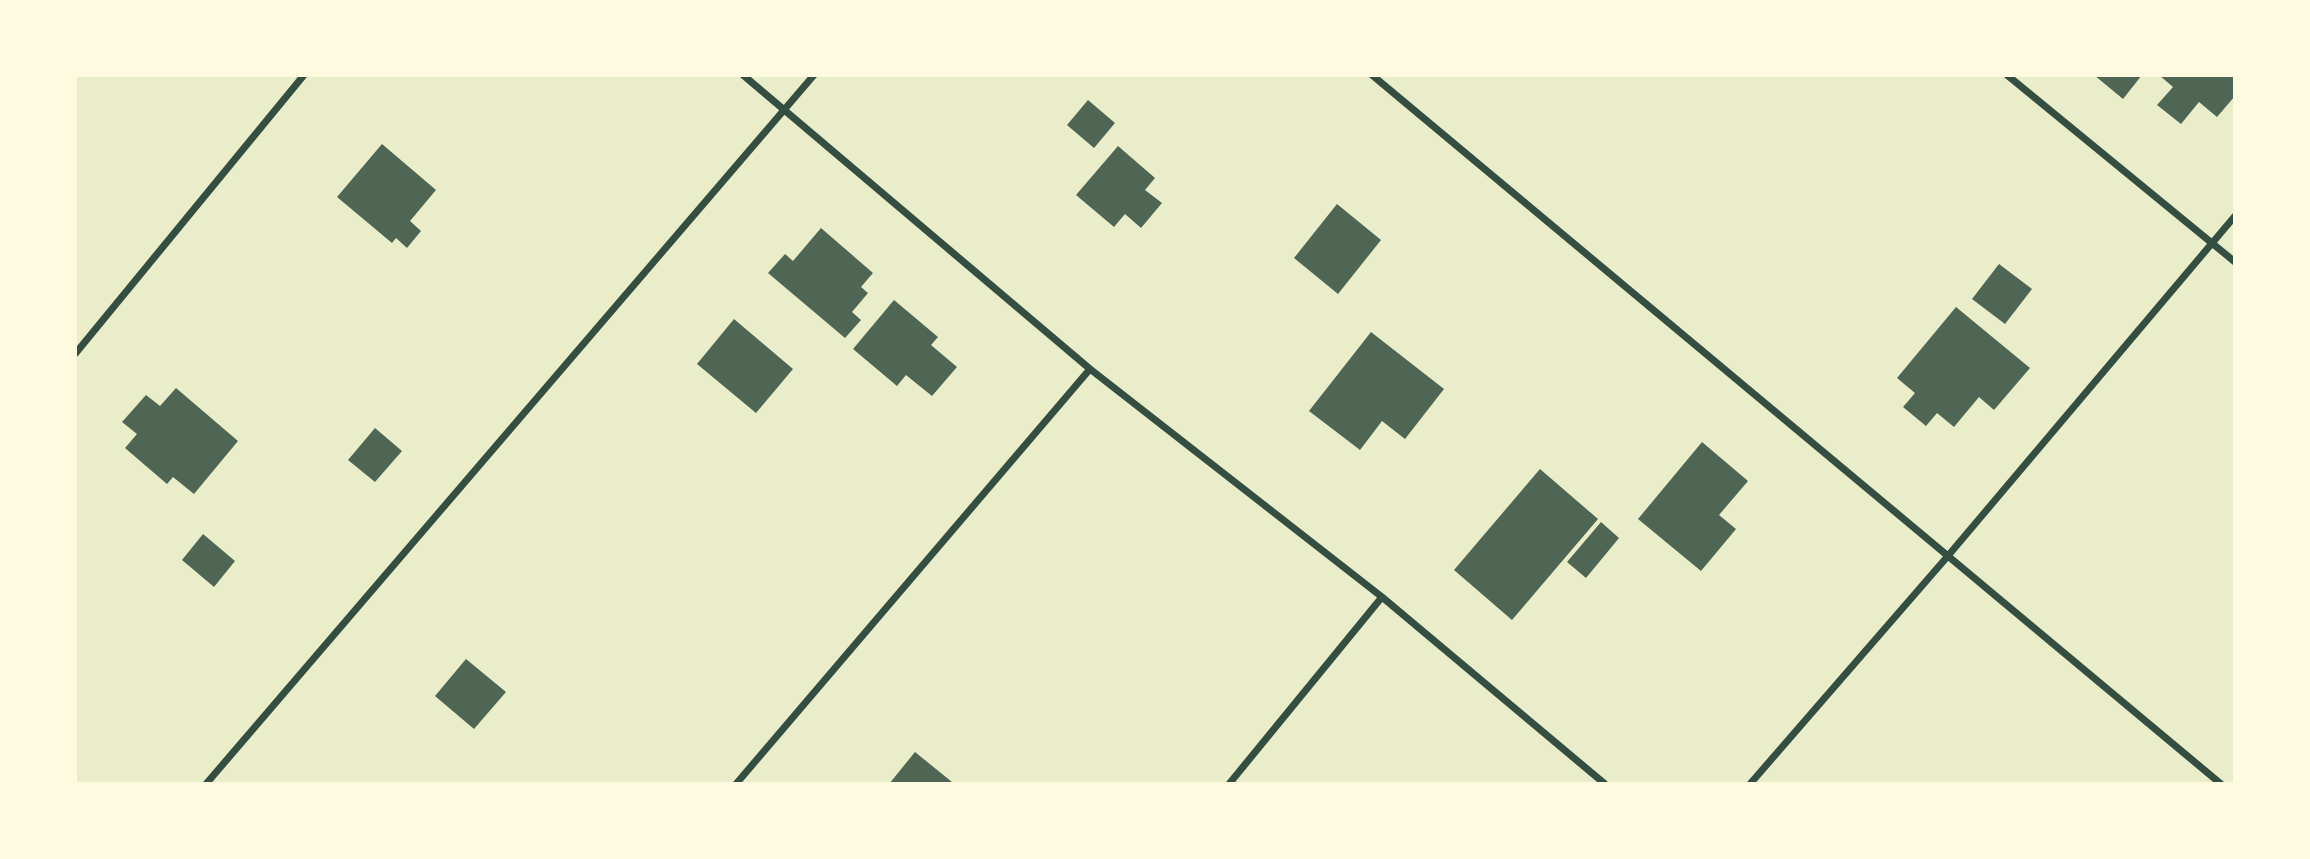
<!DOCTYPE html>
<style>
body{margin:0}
#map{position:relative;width:2310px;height:859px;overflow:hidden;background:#e9edc9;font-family:Karla,sans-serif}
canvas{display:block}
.frame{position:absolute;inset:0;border:77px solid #fefae0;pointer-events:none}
</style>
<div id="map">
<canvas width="2310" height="859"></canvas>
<div class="frame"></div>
</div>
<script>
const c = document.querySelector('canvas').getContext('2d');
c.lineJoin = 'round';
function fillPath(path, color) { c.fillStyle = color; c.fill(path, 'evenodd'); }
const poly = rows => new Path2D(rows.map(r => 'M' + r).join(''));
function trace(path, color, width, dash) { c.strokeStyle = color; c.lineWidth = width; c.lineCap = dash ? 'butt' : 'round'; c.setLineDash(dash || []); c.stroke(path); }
const building = poly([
 [2094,75,2142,75,2123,99],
 [2159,75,2235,75,2235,96,2217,117,2199,102,2181,124,2157,105,2173,87],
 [1088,100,1115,123,1094,148,1067,125],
 [382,144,436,190,410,221,421,231,407,248,396,238,392,243,337,197],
 [1118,146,1155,178,1145,190,1162,203,1141,228,1125,214,1114,227,1076,195],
 [1337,204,1381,240,1338,294,1294,258],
 [821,228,873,273,861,287,868,293,852,312,861,320,845,338,768,273,785,254,793,261],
 [1999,264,2032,289,2005,324,1972,299],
 [894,300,938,337,931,345,957,367,932,396,906,375,897,386,853,349],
 [1956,307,2030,368,1994,410,1979,397,1954,427,1937,413,1926,426,1903,407,1915,393,1897,378],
 [734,319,793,369,756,413,697,364],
 [1371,332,1444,389,1405,439,1382,421,1360,450,1309,411],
 [176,388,238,441,194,494,173,477,167,484,125,448,137,434,122,422,146,395,160,406],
 [375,428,402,451,375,482,348,460],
 [1702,442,1748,481,1719,515,1736,529,1701,571,1638,519],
 [1540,469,1598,519,1512,620,1454,570],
 [1601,522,1619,538,1586,578,1567,562],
 [203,534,235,561,214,587,182,560],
 [466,659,506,692,474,729,435,696],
 [915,752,952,782,950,784,889,784]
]);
const minor = poly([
 [743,75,1090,369,1382,597,1605,784],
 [1372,75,2221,784],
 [2007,75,2235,262],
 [75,354,304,75],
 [206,784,814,75],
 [736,784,1090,369],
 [1229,784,1382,597],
 [1750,784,1947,557,2235,216]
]);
fillPath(building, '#4f6655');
trace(minor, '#344e41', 7);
</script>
